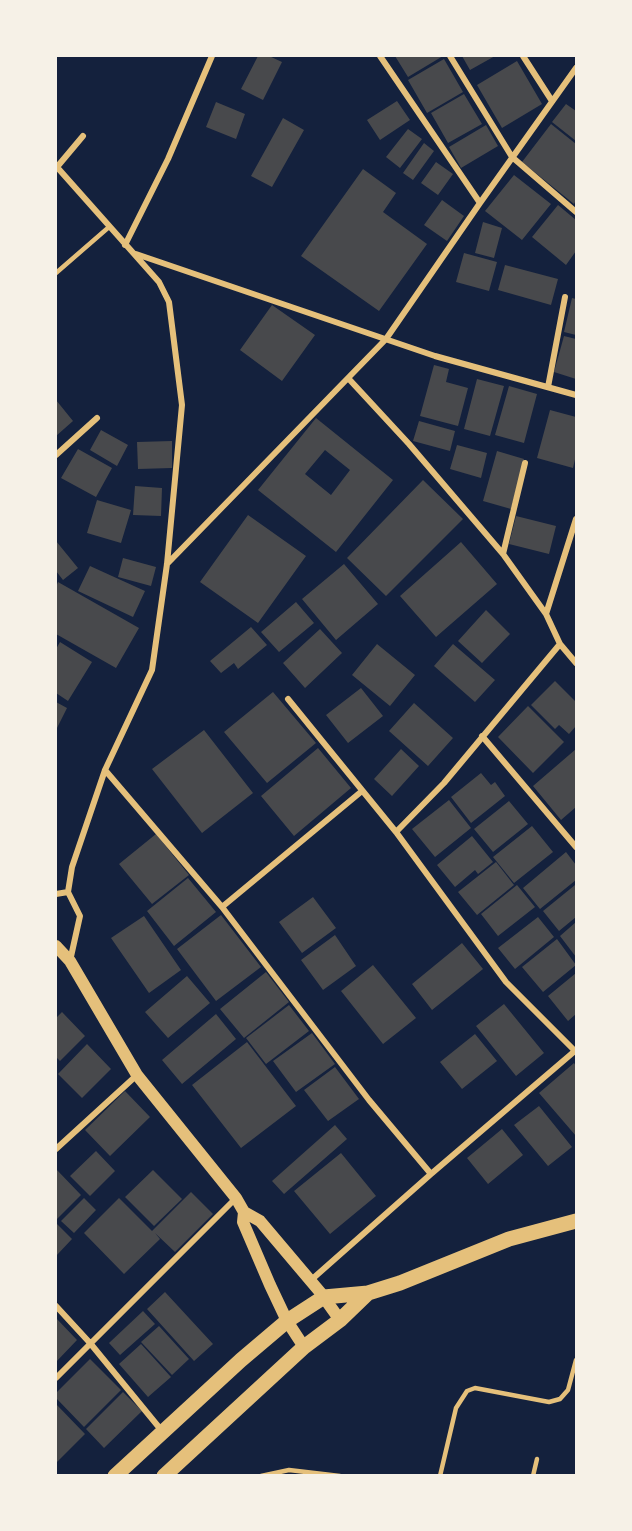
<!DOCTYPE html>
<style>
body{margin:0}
#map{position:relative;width:632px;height:1531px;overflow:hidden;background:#14213d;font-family:"Sofia Sans Condensed",sans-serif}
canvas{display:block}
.frame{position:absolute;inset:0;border:57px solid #f6f1e7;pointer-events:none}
</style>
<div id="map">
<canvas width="632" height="1531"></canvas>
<div class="frame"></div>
</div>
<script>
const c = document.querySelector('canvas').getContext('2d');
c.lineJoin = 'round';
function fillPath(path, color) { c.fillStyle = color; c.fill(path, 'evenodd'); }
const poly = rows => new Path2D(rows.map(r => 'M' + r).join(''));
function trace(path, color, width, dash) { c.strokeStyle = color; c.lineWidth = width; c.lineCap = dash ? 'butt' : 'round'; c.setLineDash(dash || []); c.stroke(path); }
const building = poly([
 [258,56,269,56,282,62,263,100,241,89],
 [395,56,443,56,408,77],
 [462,56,495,56,470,70],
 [444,59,463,92,427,113,408,80],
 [517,61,542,104,502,128,477,85],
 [464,94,482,124,448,143,431,113],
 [397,101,410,120,380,140,367,120],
 [216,102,245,114,236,139,206,127],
 [566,104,576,111,576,141,552,122],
 [283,118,304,130,272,187,251,176],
 [551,124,576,144,576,200,574,204,522,162],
 [486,125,498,146,461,168,449,147],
 [408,129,422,139,400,168,386,157],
 [424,143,434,151,413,180,403,173],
 [436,162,453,174,438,195,421,183],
 [363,169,396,193,383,212,427,244,379,311,301,256],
 [514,175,551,204,522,240,485,211],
 [442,200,464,216,447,241,424,225],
 [558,205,576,220,576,251,566,265,532,237],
 [483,222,502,228,494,258,475,253],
 [464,253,497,262,489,291,456,282],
 [505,265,558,279,551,305,498,290],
 [572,298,576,299,576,335,564,332],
 [272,305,315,335,282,381,240,350],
 [564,336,576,339,576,379,554,372],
 [434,365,449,369,446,382,468,388,458,426,420,416],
 [477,379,504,386,490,436,464,429],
 [509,386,537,394,524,443,495,435],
 [56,400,73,421,56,436],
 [550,410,576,417,576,455,573,468,537,458],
 [316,418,393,480,336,552,258,490],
 [325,450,350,470,331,495,305,474],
 [419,421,455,431,450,451,413,441],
 [101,430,128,445,117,466,90,450],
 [172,441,172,468,138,469,137,442],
 [457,445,487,453,481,478,450,469],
 [78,449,112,468,96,497,61,478],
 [497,451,524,459,511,509,483,501],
 [423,480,463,519,386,596,347,558],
 [135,486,162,488,161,516,133,515],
 [97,500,131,510,121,543,87,533],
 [248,515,306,556,258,623,200,582],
 [516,516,556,526,549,554,509,544],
 [56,541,78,568,63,580,56,571],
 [461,542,497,584,436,637,400,596],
 [123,558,156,567,151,586,118,577],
 [344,564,378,604,336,640,302,599],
 [90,566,145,591,133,617,78,591],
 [58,582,139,628,116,668,56,634,56,587],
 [296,602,314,623,279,652,261,632],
 [486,610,510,634,482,663,458,641],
 [251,627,267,645,238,669,234,663,221,673,210,661],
 [320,629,342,653,305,688,283,663],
 [60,642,92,662,68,701,56,693,56,649],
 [377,644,415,675,390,706,352,675],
 [453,644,495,680,475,702,434,666],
 [555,681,576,702,576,726,569,734,559,725,555,729,531,705],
 [361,688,383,716,348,743,326,715],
 [273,692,316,743,267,783,224,732],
 [56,702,67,708,56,730],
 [414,703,453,738,428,766,389,731],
 [528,706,564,742,533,773,498,737],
 [204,730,253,793,202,833,152,769],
 [318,748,351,788,294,836,261,796],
 [401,749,419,766,392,796,374,779],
 [576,749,576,807,561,820,533,786],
 [481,773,491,785,495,782,505,796,471,823,451,797],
 [449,800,471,828,435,857,412,829],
 [509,801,528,824,493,852,474,829],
 [532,826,553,852,514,883,493,857],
 [156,834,189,875,152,904,119,864],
 [472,836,493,862,478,874,475,870,455,887,437,865],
 [566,852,576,865,576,880,540,909,523,888],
 [496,862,514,885,477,915,458,892],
 [188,878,216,912,174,946,147,911],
 [517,885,535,907,498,936,481,914],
 [575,885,576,887,576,917,559,931,543,911],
 [313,897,336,928,302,953,279,922],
 [221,915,261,967,216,1001,177,949],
 [144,916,181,970,149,993,111,938],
 [538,917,554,937,515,969,498,948],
 [576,922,576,957,560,936],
 [335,935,356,966,323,990,301,960],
 [557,939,576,965,543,992,522,967],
 [462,943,483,969,432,1010,412,984],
 [373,965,416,1018,383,1044,341,991],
 [266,972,289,1002,244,1038,220,1009],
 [576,973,576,1014,568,1021,548,996],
 [187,976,210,1003,168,1038,145,1012],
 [504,1004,544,1053,516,1076,476,1026],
 [289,1005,309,1031,266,1064,246,1038],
 [62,1012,85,1036,60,1061,56,1057,56,1018],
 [216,1014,236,1039,182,1084,162,1060],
 [312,1033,335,1064,296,1092,273,1061],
 [475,1034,497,1061,462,1089,440,1062],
 [247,1042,296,1106,241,1148,192,1085],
 [87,1044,111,1069,82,1098,58,1074],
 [574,1063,576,1066,576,1136,539,1093],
 [335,1067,359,1099,328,1121,304,1090],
 [125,1091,150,1117,110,1156,85,1130],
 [539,1106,572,1147,548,1166,514,1125],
 [335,1125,347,1139,284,1194,272,1181],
 [502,1129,523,1155,488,1184,467,1158],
 [96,1151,115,1171,90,1196,70,1176],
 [341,1153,376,1196,330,1234,294,1191],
 [56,1169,81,1195,57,1219,56,1217],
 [153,1170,182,1199,154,1226,125,1197],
 [191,1192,213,1214,175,1252,155,1233,160,1239,124,1274,84,1233,119,1198,152,1231],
 [84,1198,96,1210,74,1233,61,1221],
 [56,1223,72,1239,56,1256],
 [165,1292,213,1344,194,1361,147,1309],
 [143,1311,155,1324,120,1355,109,1343],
 [56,1318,77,1340,56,1362],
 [159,1326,189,1359,172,1375,141,1342],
 [141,1344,171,1377,148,1397,119,1364],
 [90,1359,121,1390,84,1427,56,1398,56,1393],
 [123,1392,142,1411,104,1448,86,1429],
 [56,1404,85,1434,56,1463]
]);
const service = poly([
 [56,273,109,227],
 [261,1476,289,1470,340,1476],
 [440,1476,456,1408,467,1391,475,1388,549,1402,560,1399,568,1390,576,1360],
 [533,1476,537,1459]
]);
const minor = poly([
 [380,56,480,203],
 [450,56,512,157,576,212],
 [523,56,552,101],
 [56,166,159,282,169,302,182,405,167,564,152,670,105,770,72,867,68,892],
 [57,167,83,136],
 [125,245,168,159,212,56],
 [136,254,435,356,576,395],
 [548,387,565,297],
 [56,455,97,418],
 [503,554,525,463],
 [167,564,348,378],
 [546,614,503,554,409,444,348,378,386,339,480,203,576,68],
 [560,644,576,663],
 [288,699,396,832,506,982,575,1051],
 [482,736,576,847],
 [105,770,222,907,369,1100,431,1174],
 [396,832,444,783,560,644,546,614,576,519],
 [56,894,68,892,80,916,70,961],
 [222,907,362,791],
 [56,1149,137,1075],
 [310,1281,431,1174,576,1050],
 [56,1306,90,1343,162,1431],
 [56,1378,236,1198]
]);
const secondary = poly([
 [56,946,70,961,137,1075,236,1198,244,1212,260,1221,320,1292,340,1320],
 [244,1212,243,1222,270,1285,287,1321,304,1347]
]);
const primary = poly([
 [115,1476,241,1360,287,1321,324,1297,368,1293,400,1283,509,1239,576,1221],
 [164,1476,304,1347,340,1320,368,1293]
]);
fillPath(building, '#48494c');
trace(service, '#e5c07b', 4.5);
trace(minor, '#e5c07b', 6);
trace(secondary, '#e5c07b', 12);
trace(primary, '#e5c07b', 15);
</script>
